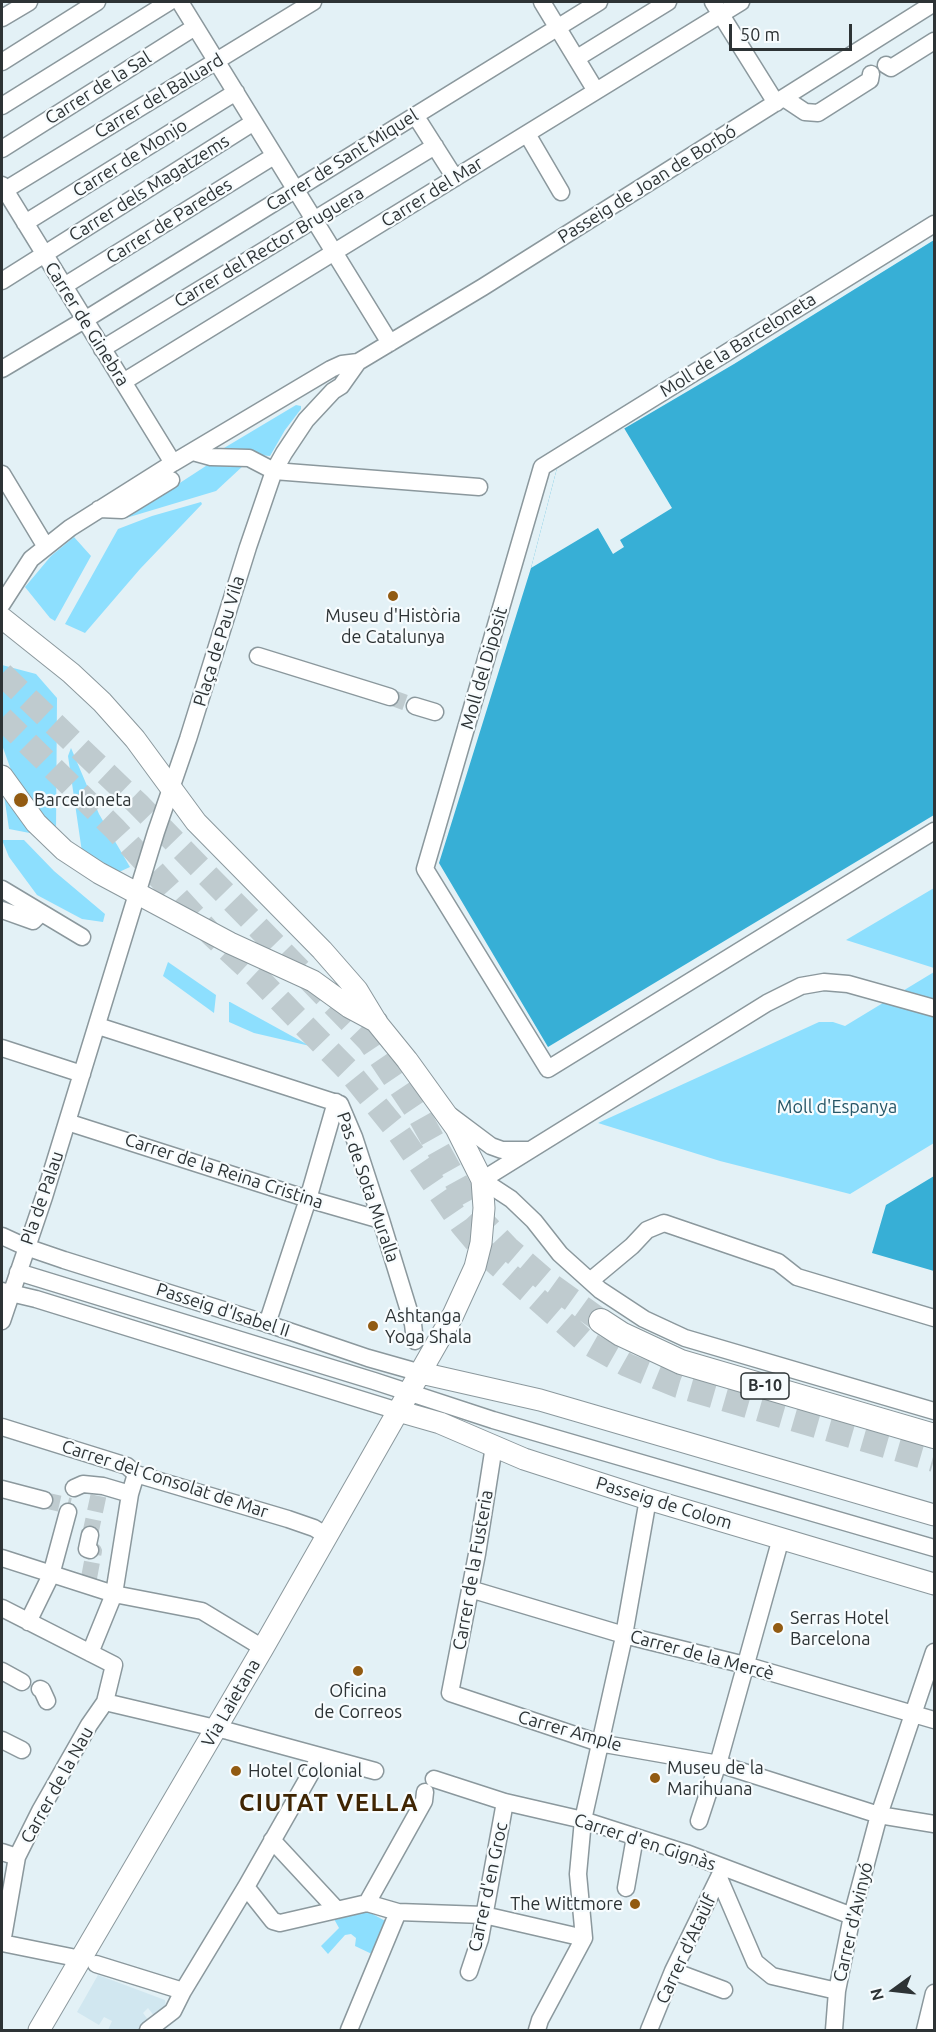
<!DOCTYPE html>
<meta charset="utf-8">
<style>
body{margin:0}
#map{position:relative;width:936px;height:2032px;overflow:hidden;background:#e3f1f6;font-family:Ubuntu,sans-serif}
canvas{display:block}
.frame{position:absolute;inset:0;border:3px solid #2d3335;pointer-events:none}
.north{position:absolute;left:864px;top:1960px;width:60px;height:60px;-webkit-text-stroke:4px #f7fcfe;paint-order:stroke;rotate:255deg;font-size:16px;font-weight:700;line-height:24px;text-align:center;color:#2d3335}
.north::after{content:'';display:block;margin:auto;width:21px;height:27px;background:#2d3335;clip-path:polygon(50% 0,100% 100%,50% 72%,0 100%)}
.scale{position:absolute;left:729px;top:24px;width:123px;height:27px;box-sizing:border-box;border:3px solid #2d3335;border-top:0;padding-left:8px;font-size:18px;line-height:21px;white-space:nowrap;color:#2d3335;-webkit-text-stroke:4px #f7fcfe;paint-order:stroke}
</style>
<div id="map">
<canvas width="936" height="2032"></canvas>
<div class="frame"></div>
<div class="north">N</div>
<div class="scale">50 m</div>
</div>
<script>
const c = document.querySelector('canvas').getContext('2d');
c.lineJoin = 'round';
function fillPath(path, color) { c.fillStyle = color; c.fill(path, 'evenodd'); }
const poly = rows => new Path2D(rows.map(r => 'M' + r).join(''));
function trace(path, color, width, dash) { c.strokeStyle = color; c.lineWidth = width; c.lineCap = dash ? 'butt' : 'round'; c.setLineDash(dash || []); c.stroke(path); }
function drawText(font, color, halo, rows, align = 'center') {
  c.font = font + ' Ubuntu,sans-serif'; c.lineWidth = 4.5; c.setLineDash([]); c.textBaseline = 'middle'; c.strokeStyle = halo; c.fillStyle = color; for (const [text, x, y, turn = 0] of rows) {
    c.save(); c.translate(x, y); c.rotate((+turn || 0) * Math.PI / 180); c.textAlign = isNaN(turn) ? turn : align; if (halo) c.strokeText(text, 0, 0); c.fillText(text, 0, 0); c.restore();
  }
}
const built = poly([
 [98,1975,165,2000,166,2007,155,2017,148,2008,143,2013,149,2021,138,2030,108,2030,112,2021,104,2017,99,2025,77,2012]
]);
const green = poly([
 [296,405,301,406,301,409,285,430,270,456,219,451],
 [212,462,244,465,216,491,126,518],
 [201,502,202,504,140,569,85,633,65,624,118,529,152,516],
 [74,537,91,556,55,621,50,618,25,587,51,556],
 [2,665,36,674,57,698,56,832,23,792,11,770,2,745],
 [71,748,99,814,130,867,119,872,110,870,82,852,68,756],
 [3,788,35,834,9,829],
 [2,840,24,840,54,871,105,914,103,922,82,919,37,895,9,857],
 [934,888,934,968,846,940],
 [168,962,216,995,214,1013,163,976],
 [934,972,934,1143,850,1194,720,1161,598,1123,819,1022,833,1022,845,1026],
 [229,1002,230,1002,310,1046,254,1033,229,1022],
 [367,1911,389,1923,374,1955,355,1946,356,1938,351,1934,345,1935,328,1954,321,1946,339,1928,334,1919,342,1916]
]);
const water = poly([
 [934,240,934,815,548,1047,439,863,531,568,557,468,734,364],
 [934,1176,934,1271,872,1253,886,1205]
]);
const pier = poly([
 [624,428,672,508,620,540,624,547,613,554,598,528,531,568,557,468]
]);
const minorTunnel = poly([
 [390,697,415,706],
 [44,1500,70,1506],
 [90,1535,99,1493],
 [89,1578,94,1551,90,1550]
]);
const highwayTunnel = poly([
 [2,674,138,804,369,1041,419,1115,472,1210,508,1248,551,1285,601,1321],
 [2,718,115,829,211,934,257,977,347,1069,399,1133,462,1225,488,1256,586,1342,627,1365,678,1386,934,1460]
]);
const minor = poly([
 [180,2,390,343],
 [542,2,596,91],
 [713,2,776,103],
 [2,18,29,2],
 [577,58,668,2],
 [2,62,97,2],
 [886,65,891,68,934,41],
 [784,98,805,112,818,113,870,80,871,74],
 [2,106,169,2],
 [415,115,455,178],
 [530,139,561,192],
 [2,149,195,27],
 [2,185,173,463],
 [2,192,313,2],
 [25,223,236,92],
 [934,224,542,467,425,869,548,1069,934,831],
 [2,281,254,122],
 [64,286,274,156],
 [102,349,435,146],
 [2,369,91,316,599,2],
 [123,382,741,2],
 [193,452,211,457,249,458,274,471,479,487],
 [2,474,46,547],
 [99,509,122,510,171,480],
 [2,604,31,559,70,528,173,463,331,369,342,364,358,362,483,287,934,3],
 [258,656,390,697],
 [415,706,435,712],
 [2,889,82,937],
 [2,910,33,921,41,913],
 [934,1008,848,984,824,982,801,986,767,1003,482,1180,511,1199,534,1221,560,1254,600,1290,644,1319,685,1338,934,1411],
 [98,1026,340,1104,354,1137,381,1220,413,1324,415,1341],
 [2,1048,82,1074],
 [451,1116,491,1146,502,1150,528,1150],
 [67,1122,308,1199,381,1220],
 [2,1236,26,1247,64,1260,271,1325,368,1358,421,1373],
 [18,1272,374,1381,493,1420,934,1548],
 [590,1281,632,1246,647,1230,664,1223,778,1262,797,1277,934,1318],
 [2,1291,36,1299,398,1411],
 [2,1321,44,1197,156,832,188,739,248,547,274,471,284,453,306,420,333,391,341,386,358,362],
 [267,1324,308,1199,336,1102],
 [2,1427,127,1466,136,1474,288,1519,314,1528,327,1536],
 [494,1446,477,1554,450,1693,599,1743,719,1764,879,1815,934,1824],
 [74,1488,83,1484,103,1486,130,1494],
 [2,1489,44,1500],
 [90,1550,87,1549,90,1535],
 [2,1558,114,1594,202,1611,263,1648],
 [470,1589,624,1635,745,1665,934,1720],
 [2,1608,114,1665,105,1702,89,1725,40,1811,17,1857,2,1943],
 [28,1622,51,1575,68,1512],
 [90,1653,114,1594,130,1494,136,1474],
 [2,1671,22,1682],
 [40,1689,42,1690,47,1701],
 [105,1702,228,1731,375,1771],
 [2,1740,22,1750],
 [434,1779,505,1802,583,1820,686,1853,852,1916],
 [699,1821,720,1757,781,1538],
 [272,1840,337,1910],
 [2,1852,17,1857],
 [719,1878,755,1962,772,1976,837,1991],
 [246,1887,273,1921,280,1923,367,1903,398,1912,484,1915,584,1938],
 [626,1888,635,1837],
 [367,1903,424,1801,425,1792],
 [2,1943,81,1959],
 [96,1964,183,1991],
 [673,1971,724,1990],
 [469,1972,480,1939,505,1802],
 [148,2030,173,2011,183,1991,246,1887,320,1757],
 [349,2030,398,1912],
 [537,2030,540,2020,584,1938,578,1874,583,1820,623,1641,648,1499],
 [649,2030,673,1971,721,1873],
 [834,2030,837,1991,852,1916,879,1815,934,1652],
 [925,2030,934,1993]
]);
const major = poly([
 [2,618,71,673,102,702,135,739,196,822,322,950,357,990,377,1023,407,1060,456,1128,482,1180,484,1208,481,1243,475,1267,453,1315,263,1648,39,2030],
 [2,776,36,823,64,850,99,873,230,943,313,981,349,1007,377,1022],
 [421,1373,540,1400,934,1515],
 [398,1411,440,1423,524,1459,648,1499,934,1584]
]);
const highway = poly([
 [601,1321,621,1334,681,1362,934,1436]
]);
const markers = [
 [393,596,6,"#925b12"],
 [21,800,8,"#925b12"],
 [373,1326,6,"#925b12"],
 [778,1628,6,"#925b12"],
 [358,1671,6,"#925b12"],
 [236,1771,6,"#925b12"],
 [655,1778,6,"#925b12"],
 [635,1904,6,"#925b12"]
];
const shields = [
 [765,1386,48]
];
const shieldNames = [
 ["B-10",765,1386]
];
const streetNames = [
 ["Carrer de la Sal",98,88,-32],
 ["Carrer del Baluard",159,96,-31],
 ["Carrer de Monjo",130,158,-32],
 ["Carrer de Sant Miquel",342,160,-32],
 ["Passeig de Joan de Borbó",647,184,-32],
 ["Carrer dels Magatzems",149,188,-32],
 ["Carrer del Mar",432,192,-32],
 ["Carrer de Paredes",169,221,-32],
 ["Carrer del Rector Bruguera",269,247,-31],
 ["Carrer de Ginebra",87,324,58],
 ["Moll de la Barceloneta",738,345,-32],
 ["Plaça de Pau Vila",219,641,-73],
 ["Moll del Dipòsit",484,668,-74],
 ["Carrer de la Reina Cristina",224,1171,18],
 ["Pas de Sota Muralla",368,1187,71],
 ["Pla de Palau",42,1198,-71],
 ["Passeig d'Isabel II",223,1310,18],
 ["Carrer del Consolat de Mar",165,1479,18],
 ["Passeig de Colom",664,1503,17],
 ["Carrer de la Fusteria",473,1570,-80],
 ["Carrer de la Mercè",702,1655,15],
 ["Via Laietana",231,1703,-60],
 ["Carrer Ample",570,1731,16],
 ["Carrer de la Nau",57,1785,-61],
 ["Carrer d'en Gignàs",645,1842,18],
 ["Carrer d'en Groc",488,1887,-78],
 ["Carrer d'Avinyó",853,1922,-77],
 ["Carrer d'Ataülf",686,1949,-65]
];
const poiNames = [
 ["Museu d'Història",393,616,"center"],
 ["de Catalunya",393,637,"center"],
 ["Barceloneta",34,800],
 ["Ashtanga",385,1316],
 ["Yoga Shala",385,1337],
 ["Serras Hotel",790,1618],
 ["Barcelona",790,1639],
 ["Oficina",358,1691,"center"],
 ["de Correos",358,1712,"center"],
 ["Museu de la",667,1768],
 ["Marihuana",667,1789],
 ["Hotel Colonial",248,1771],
 ["The Wittmore",623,1904,"right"]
];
const parkNames = [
 ["Moll d'Espanya",837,1107]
];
const districtNames = [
 ["CIUTAT VELLA",329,1803]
];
fillPath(built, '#d1e7f0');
fillPath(green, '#8ddffe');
fillPath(water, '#37afd6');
fillPath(pier, '#e3f1f6');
trace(minorTunnel, '#bfcbcf', 16, [16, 8]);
trace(highwayTunnel, '#bfcbcf', 24, [24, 12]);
trace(minor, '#8b989d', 19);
trace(major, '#8b989d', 23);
trace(highway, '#8b989d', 26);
trace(minor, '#fff', 16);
trace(major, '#fff', 21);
trace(highway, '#fff', 24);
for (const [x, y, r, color] of markers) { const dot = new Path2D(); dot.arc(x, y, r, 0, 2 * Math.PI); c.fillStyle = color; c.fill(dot); trace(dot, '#f7fcfe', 2); }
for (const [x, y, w] of shields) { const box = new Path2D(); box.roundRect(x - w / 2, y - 13, w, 26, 4.5); c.fillStyle = '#f7fcfe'; c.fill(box); trace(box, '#2d3335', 1.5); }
drawText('bold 16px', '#2d3335', null, shieldNames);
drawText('18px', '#2d3335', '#f7fcfe', streetNames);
drawText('18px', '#2d3335', '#f7fcfe', poiNames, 'left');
drawText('18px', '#265667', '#f7fcfe', parkNames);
c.letterSpacing = '1.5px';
drawText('bold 24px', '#3f2503', '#f7fcfe', districtNames);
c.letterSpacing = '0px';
</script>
